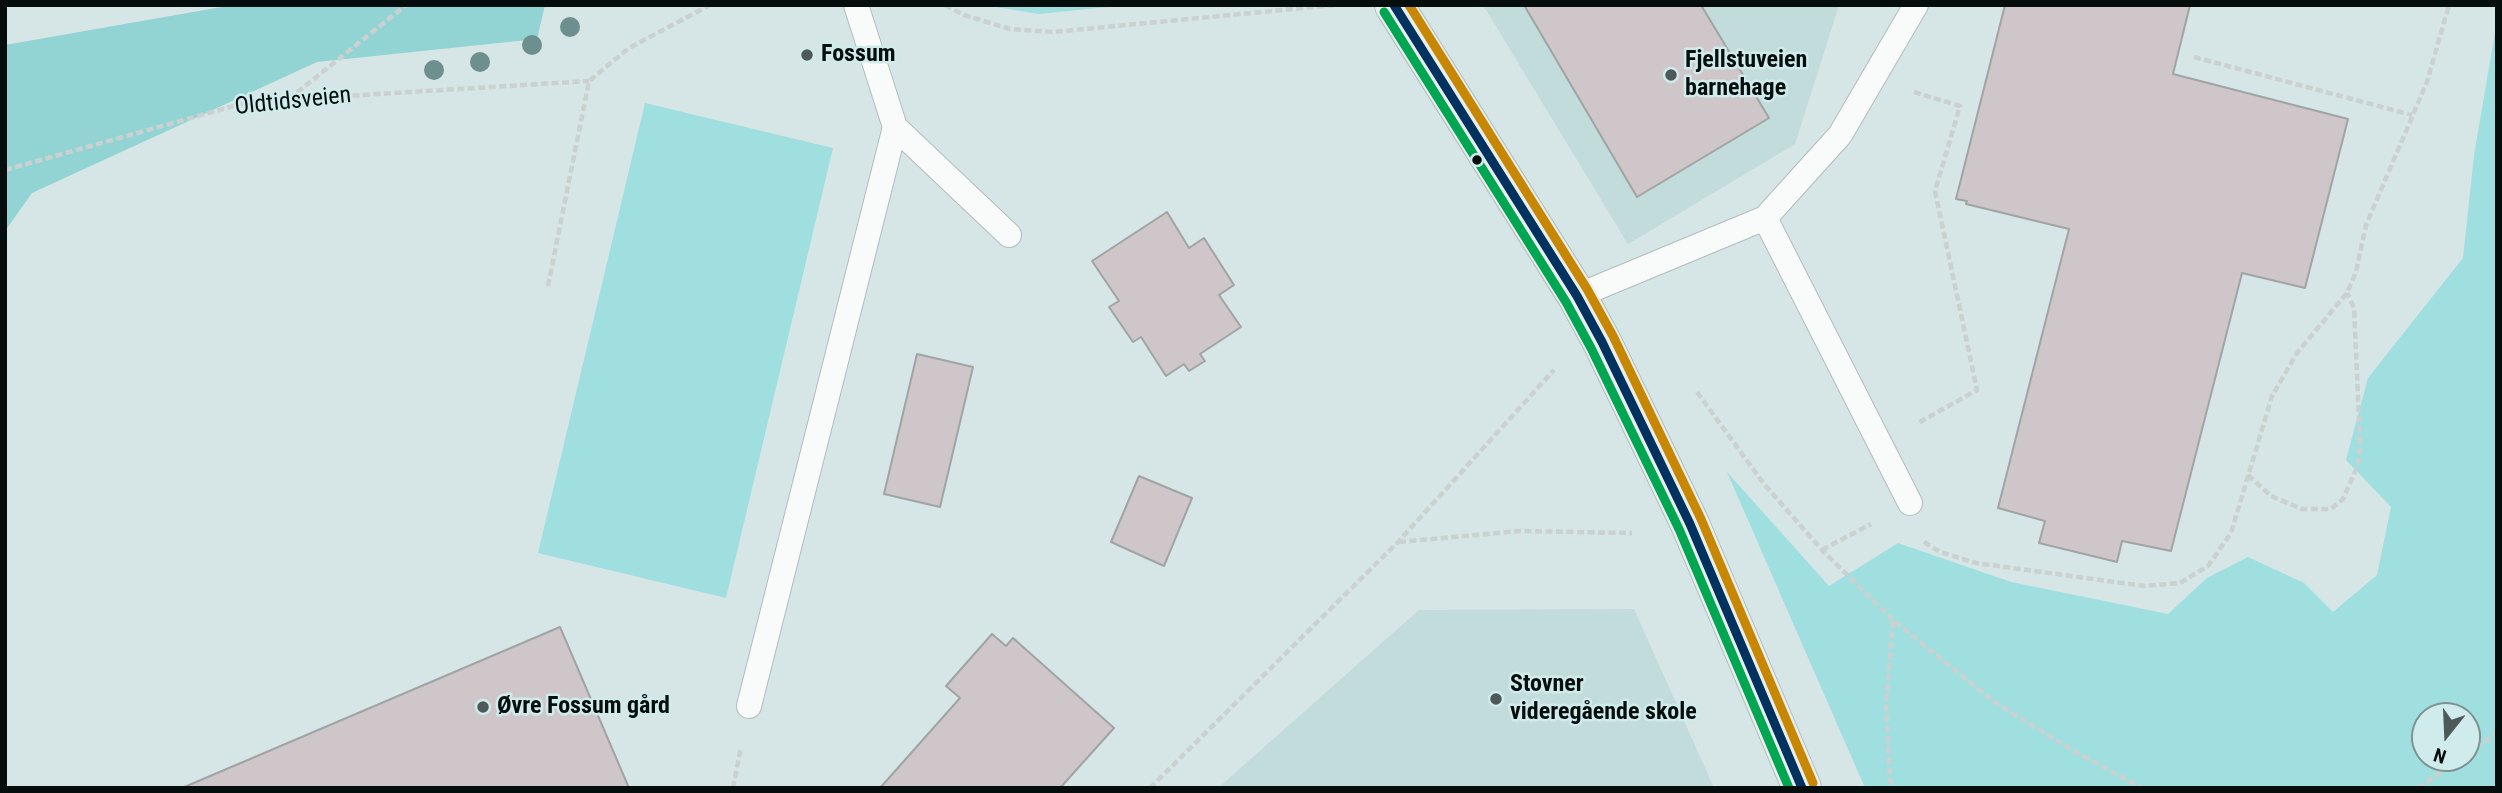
<!DOCTYPE html>
<meta charset="utf-8">
<style>
body{margin:0}
#map{position:relative;width:2502px;height:793px;overflow:hidden;background:#d6e5e5;font-family:"Roboto Condensed",sans-serif}
canvas{display:block}
.frame{position:absolute;inset:0;border:7px solid #050d0d;pointer-events:none}
.north{position:absolute;left:2411px;top:702px;width:70px;height:70px;box-sizing:border-box;background:#d0ebeb;border:2px solid #7f9292;border-radius:50%;rotate:198deg;font-size:19px;font-weight:700;line-height:28px;text-align:center;color:#050d0d}
.north::after{content:'';display:block;margin:auto;width:24px;height:32px;background:#4e5959;clip-path:polygon(50% 0,100% 100%,50% 72%,0 100%)}
</style>
<div id="map">
<canvas width="2502" height="793"></canvas>
<div class="frame"></div>
<div class="north">N</div>
</div>
<script>
const c = document.querySelector('canvas').getContext('2d');
c.lineJoin = 'round';
function fillPath(path, color) { c.fillStyle = color; c.fill(path, 'evenodd'); }
const poly = rows => new Path2D(rows.map(r => 'M' + r).join(''));
function trace(path, color, width, dash) { c.strokeStyle = color; c.lineWidth = width; c.lineCap = dash ? 'butt' : 'round'; c.setLineDash(dash || []); c.stroke(path); }
function drawText(font, color, halo, rows, align = 'center') {
  c.font = font + ' "Roboto Condensed",sans-serif'; c.lineWidth = 5; c.setLineDash([]); c.textBaseline = 'middle'; c.strokeStyle = halo; c.fillStyle = color; for (const [text, x, y, turn = 0] of rows) {
    c.save(); c.translate(x, y); c.rotate((+turn || 0) * Math.PI / 180); c.textAlign = isNaN(turn) ? turn : align; if (halo) c.strokeText(text, 0, 0); c.fillText(text, 0, 0); c.restore();
  }
}
const built = poly([
 [1483,5,1839,5,1795,144,1628,244],
 [1634,609,1714,788,1218,788,1419,610]
]);
const green = poly([
 [984,5,1127,5,1039,14],
 [2497,21,2497,788,1865,788,1727,472,1829,586,1898,543,2011,582,2168,614,2207,578,2248,557,2304,583,2333,612,2377,575,2391,507,2346,460,2368,378,2463,258,2474,155],
 [2425,716,2467,716,2467,758,2425,758],
 [645,103,833,148,726,598,538,553]
]);
const forest = poly([
 [233,5,545,5,537,39,317,62,32,193,5,231,5,45]
]);
const building = poly([
 [1524,5,1701,5,1769,118,1637,197,1524,5],
 [2005,5,2190,5,2173,74,2348,119,2305,288,2242,273,2171,551,2122,541,2117,562,2039,543,2045,521,1998,508,2069,229,1966,204,1967,201,1956,199,2005,5],
 [1167,212,1189,248,1204,238,1234,285,1219,295,1241,327,1200,354,1205,361,1189,371,1184,364,1166,376,1141,337,1133,342,1109,307,1119,301,1092,261,1167,212],
 [917,354,973,367,940,507,884,494,917,354],
 [1139,476,1192,498,1164,566,1111,542,1139,476],
 [560,627,629,788,182,788,560,627],
 [992,634,1006,646,1013,638,1114,728,1060,788,880,788,960,698,946,686,992,634]
]);
const path = poly([
 [945,5,964,15,1010,29,1052,32,1336,5],
 [2194,57,2412,115],
 [1914,92,1960,106,1935,191,1977,390,1918,423],
 [289,99,406,5],
 [5,170,248,102,589,81],
 [548,286,589,81,629,48,710,5],
 [1697,392,1764,484,1822,550,1893,620,1993,701,2072,750,2142,788],
 [2248,475,2271,496,2302,509,2331,509,2343,499,2358,465,2360,441,2354,308,2347,293],
 [1399,542,1520,531,1632,533],
 [1924,542,1940,552,1976,563,2144,586,2180,583,2208,566,2231,533,2272,396,2297,353,2347,293,2356,272,2366,225,2427,82,2449,5],
 [1822,550,1871,524],
 [1893,621,1886,704,1890,781,1893,788],
 [2467,754,2497,733],
 [733,788,741,747],
 [1150,788,1398,542,1554,370],
 [2418,788,2461,758]
]);
const lane = poly([
 [895,127,1009,235],
 [1765,218,1910,503],
 [1577,296,1765,218,1840,135,1916,5],
 [749,706,895,127,856,5]
]);
const secondary = poly([
 [1394,5,1577,296,1602,342,1690,524,1802,788]
]);
const bus1 = poly([
 [1394,5,1577,296,1602,342,1690,524,1802,788]
]);
const bus2 = poly([
 [1384,12,1566,302,1591,348,1679,529,1789,788]
]);
const bus3 = poly([
 [1409,5,1587,289,1613,336,1701,519,1813,783]
]);
const trees = [
 [570,27],
 [532,45],
 [480,62],
 [434,70]
];
const markers = [
 [807,55,7,"#4e5959"],
 [1671,75,7,"#4e5959"],
 [1477,160,6,"#050d0d"],
 [1496,699,7,"#4e5959"],
 [483,707,7,"#4e5959"]
];
const poiNames = [
 ["Fossum",821,55],
 ["Fjellstuveien",1685,61],
 ["barnehage",1685,89],
 ["Stovner",1510,685],
 ["videregående skole",1510,713],
 ["Øvre Fossum gård",497,707]
];
const streetNames = [
 ["Oldtidsveien",293,102,-6]
];
fillPath(built, '#c2dbdb');
fillPath(green, '#a0dfdf');
fillPath(forest, '#92d4d4');
fillPath(building, '#cec6c9');
trace(building, '#a1a4a4', 2);
trace(lane, '#b2bdbd', 26);
trace(secondary, '#b2bdbd', 40);
trace(path, '#cbd0d0', 4.5, [7, 3.5]);
trace(lane, '#f9fbfb', 24);
trace(secondary, '#e9efef', 38);
trace(bus1, '#003260', 9);
trace(bus2, '#00a651', 9);
trace(bus3, '#c78703', 9);
c.fillStyle = '#6e8f8f';
for (const [x, y] of trees) { c.beginPath(); c.arc(x, y, 10, 0, 2 * Math.PI); c.fill(); }
for (const [x, y, r, color] of markers) { const dot = new Path2D(); dot.arc(x, y, r, 0, 2 * Math.PI); c.fillStyle = color; c.fill(dot); trace(dot, '#d0ebeb', 2.5); }
drawText('bold 24px', '#050d0d', '#d0ebeb', poiNames, 'left');
drawText('24px', '#050d0d', '#d0ebeb', streetNames);
</script>
